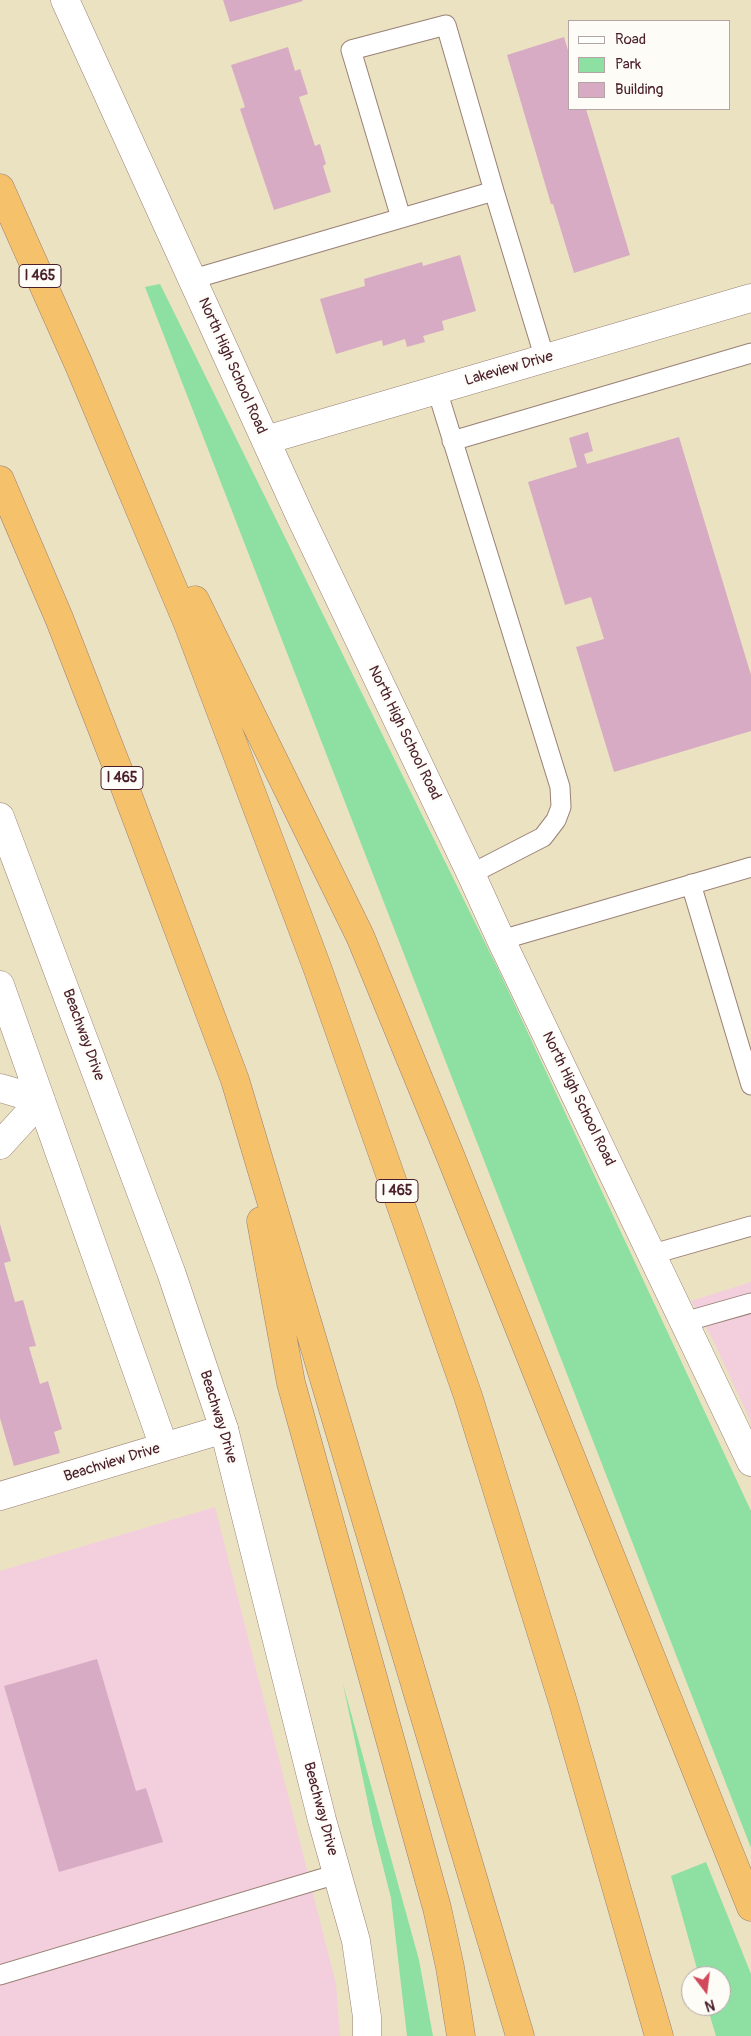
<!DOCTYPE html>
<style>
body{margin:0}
#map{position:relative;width:751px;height:2036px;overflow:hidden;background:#ebe2c1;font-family:Pangolin,sans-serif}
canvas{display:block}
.legend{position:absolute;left:568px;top:20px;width:162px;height:90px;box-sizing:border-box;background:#fdfcf7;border:1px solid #b5a4a5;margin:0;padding:6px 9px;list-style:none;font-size:15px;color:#4a1f2b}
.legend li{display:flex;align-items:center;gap:10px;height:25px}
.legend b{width:25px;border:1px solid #b5a4a5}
.north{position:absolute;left:681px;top:1966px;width:50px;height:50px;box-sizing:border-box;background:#fdfcf7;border:1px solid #b5a4a5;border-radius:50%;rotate:165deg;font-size:14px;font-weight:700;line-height:20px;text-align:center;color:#4a1f2b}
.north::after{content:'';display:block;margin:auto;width:18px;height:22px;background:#d1495b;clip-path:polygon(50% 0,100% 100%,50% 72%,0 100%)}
</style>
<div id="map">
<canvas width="751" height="2036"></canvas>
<ul class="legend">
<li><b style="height:6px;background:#fff"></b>Road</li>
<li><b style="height:14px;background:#8de0a1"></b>Park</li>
<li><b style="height:14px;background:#d7abc4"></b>Building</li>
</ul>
<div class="north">N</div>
</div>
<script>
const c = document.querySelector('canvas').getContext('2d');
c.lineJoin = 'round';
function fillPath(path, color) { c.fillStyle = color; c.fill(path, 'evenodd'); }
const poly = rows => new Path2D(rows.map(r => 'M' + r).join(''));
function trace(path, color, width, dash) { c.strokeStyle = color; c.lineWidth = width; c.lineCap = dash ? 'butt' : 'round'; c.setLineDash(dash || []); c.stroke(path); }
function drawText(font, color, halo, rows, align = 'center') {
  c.font = font + ' Pangolin,sans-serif'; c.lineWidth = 4.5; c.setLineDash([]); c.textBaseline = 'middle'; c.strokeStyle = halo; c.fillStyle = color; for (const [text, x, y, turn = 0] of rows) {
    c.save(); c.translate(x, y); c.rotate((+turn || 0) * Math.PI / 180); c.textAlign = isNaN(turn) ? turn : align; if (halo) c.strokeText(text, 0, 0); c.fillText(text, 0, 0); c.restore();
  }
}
const built = poly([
 [751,1282,751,1422,712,1338,691,1301],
 [215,1507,336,1984,340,2036,0,2036,0,1571]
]);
const green = poly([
 [160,284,500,973,751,1511,751,1848,145,287],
 [343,1684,419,1960,433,2036,407,2036,391,1898,373,1827],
 [706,1862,751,1974,751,2036,716,2036,707,2006,721,2006,721,1976,699,1976,671,1876]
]);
const building = poly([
 [223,0,302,0,303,1,230,22],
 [564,37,570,57,570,109,586,109,630,255,574,273,553,204,551,204,507,55],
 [288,47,295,71,300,69,308,94,299,97,315,146,320,144,326,164,323,166,331,192,274,210,240,109,245,107,231,65],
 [460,255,476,311,442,321,444,330,423,336,425,342,407,347,405,339,383,346,382,340,336,354,320,299,365,286,364,279,422,262,423,266],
 [588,432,593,451,584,454,587,464,679,437,751,675,751,731,614,772,576,647,604,639,591,597,565,605,528,482,577,467,569,438],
 [0,1224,11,1261,4,1263,15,1302,23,1300,36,1346,29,1347,40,1384,48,1381,62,1429,54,1432,60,1453,14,1466,0,1418],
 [97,1659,136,1791,146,1788,163,1842,59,1872,4,1686]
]);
const service = poly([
 [401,218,351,50,446,25,494,191],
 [193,279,494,191,545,359],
 [437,390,560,787,561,807,556,820,543,837,471,874],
 [452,441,751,353],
 [691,884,751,1085],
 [501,940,751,867],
 [653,1254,751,1226],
 [684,1322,751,1303],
 [0,1975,337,1874]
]);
const minor = poly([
 [266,440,751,298],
 [0,985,164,1447],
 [0,1088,41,1100,0,1145],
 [0,1496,224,1429]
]);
const tertiary = poly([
 [65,0,300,516,471,874,501,940,751,1462],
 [0,817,171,1272,224,1429,322,1820,356,1941,367,2017,367,2036]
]);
const motorway = poly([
 [0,188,79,365,188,624,317,967,468,1396,563,1702,659,2036],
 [0,480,59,618,121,777,235,1080,520,2036],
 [195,600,360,936,450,1155,751,1907],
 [261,1221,291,1383,437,1908,450,1967,461,2036]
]);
const shields = [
 [40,276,42],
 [122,778,42],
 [397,1191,42]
];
const shieldNames = [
 ["I 465",40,276],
 ["I 465",122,778],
 ["I 465",397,1191]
];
const streetNames = [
 ["North High School Road",232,366,66],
 ["Lakeview Drive",509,369,-16],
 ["North High School Road",404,733,64],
 ["Beachway Drive",83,1035,70],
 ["North High School Road",578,1099,64],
 ["Beachway Drive",218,1417,73],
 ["Beachview Drive",112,1463,-17],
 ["Beachway Drive",320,1809,75]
];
fillPath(built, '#f3cfde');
fillPath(green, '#8de0a1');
fillPath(building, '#d7abc4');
trace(service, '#9a8076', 21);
trace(minor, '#9a8076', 29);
trace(tertiary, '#9a8076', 29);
trace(motorway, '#9a8076', 29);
trace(service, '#fff', 19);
trace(minor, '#fff', 28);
trace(tertiary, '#fff', 28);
trace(motorway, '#f5c16b', 28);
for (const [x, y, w] of shields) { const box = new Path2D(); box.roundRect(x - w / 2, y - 11.5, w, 23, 4); c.fillStyle = '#fdfcf7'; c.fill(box); trace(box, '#4a1f2b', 1); }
drawText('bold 14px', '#4a1f2b', null, shieldNames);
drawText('15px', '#4a1f2b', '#fdfcf7', streetNames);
</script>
